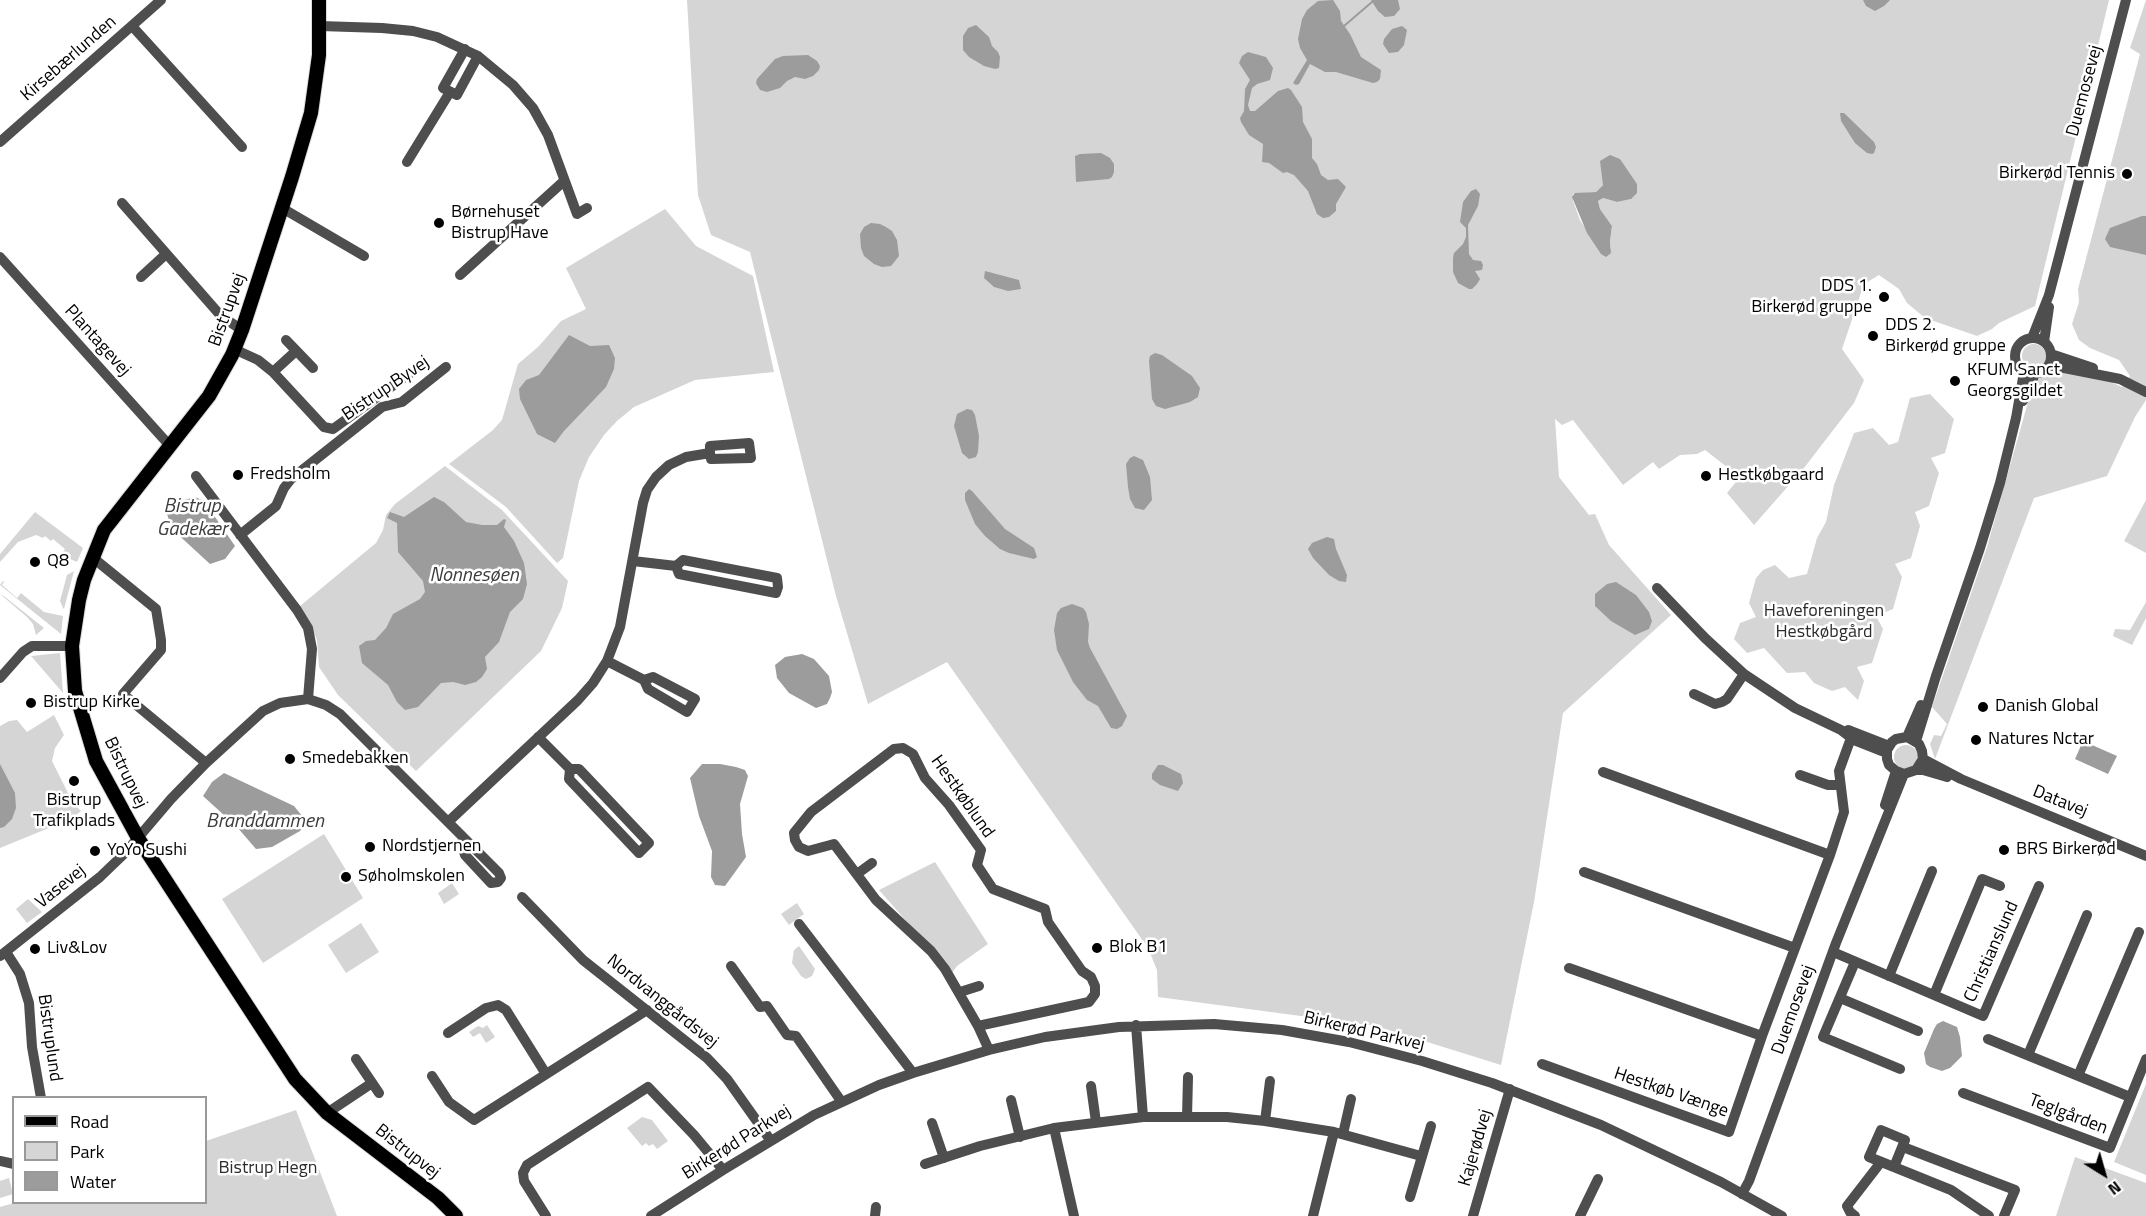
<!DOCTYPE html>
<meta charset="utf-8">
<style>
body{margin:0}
#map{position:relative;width:2146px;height:1216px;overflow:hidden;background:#fff;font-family:"Titillium Web",sans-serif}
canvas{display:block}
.legend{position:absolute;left:12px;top:1096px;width:195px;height:108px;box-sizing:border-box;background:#fff;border:2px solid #999;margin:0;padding:8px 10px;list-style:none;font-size:18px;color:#000}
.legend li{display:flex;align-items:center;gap:12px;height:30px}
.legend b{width:30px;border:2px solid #999}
.north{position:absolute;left:2074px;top:1144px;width:60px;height:60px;-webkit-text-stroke:4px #fff;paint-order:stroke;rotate:143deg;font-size:16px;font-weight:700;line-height:24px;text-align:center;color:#000}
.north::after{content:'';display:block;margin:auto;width:21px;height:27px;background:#000;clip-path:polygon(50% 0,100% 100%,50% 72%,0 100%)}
</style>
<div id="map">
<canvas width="2146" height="1216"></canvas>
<ul class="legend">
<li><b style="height:8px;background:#000"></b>Road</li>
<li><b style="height:16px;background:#d5d5d5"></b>Park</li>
<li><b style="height:16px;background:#9c9c9c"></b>Water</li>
</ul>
<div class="north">N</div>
</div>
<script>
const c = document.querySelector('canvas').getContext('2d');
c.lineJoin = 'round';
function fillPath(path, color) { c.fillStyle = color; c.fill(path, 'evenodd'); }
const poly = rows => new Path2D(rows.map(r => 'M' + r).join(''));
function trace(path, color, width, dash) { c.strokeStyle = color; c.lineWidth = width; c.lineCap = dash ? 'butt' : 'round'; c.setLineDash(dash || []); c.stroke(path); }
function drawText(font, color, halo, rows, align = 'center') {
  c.font = font + ' "Titillium Web",sans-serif'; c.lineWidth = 5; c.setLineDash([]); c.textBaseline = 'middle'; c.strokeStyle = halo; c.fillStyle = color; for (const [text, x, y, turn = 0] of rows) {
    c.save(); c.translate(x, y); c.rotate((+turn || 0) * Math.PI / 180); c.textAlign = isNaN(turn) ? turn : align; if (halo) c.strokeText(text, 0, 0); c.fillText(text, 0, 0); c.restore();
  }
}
const green = poly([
 [687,0,2109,0,2035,306,1999,323,1992,329,1977,336,1925,318,1907,303,1899,289,1879,275,1864,284,1842,349,1864,380,1854,403,1804,468,1754,525,1727,493,1740,477,1705,450,1697,454,1680,455,1659,469,1653,462,1623,485,1573,420,1562,425,1555,419,1559,477,1589,515,1595,514,1609,545,1671,615,1563,713,1534,902,1501,1065,1376,1026,1158,997,1157,970,1148,948,947,662,868,704,836,596,750,252,711,235,698,195],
 [1620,159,1626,170,1631,199,1617,202,1603,198,1598,201,1600,209,1612,226,1610,241,1611,249,1601,253,1580,220,1573,201,1573,194,1596,192,1603,185,1603,175],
 [2146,0,2146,400,2135,417,2107,476,2034,498,1935,759,1930,744,1934,735,1941,736,1947,724,1932,707,1987,547,2030,395,2037,380,2046,374,2064,372,2108,381,2122,387,2130,376,2119,360,2090,348,2079,340,2072,324,2079,302,2078,289,2140,54,2130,48],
 [665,209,696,246,753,276,774,372,695,380,634,407,617,421,604,435,589,457,579,481,563,558,557,563,506,507,449,464,493,430,502,420,518,364,538,347,561,321,586,309,566,268],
 '2022 356a12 12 0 1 1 24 0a12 12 0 1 1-24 0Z',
 [1930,394,1954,419,1945,453,1931,458,1939,473,1929,506,1915,512,1920,526,1911,558,1895,564,1902,577,1893,609,1876,616,1883,629,1872,663,1857,667,1864,681,1858,700,1845,687,1832,691,1814,683,1805,672,1787,673,1764,648,1747,653,1734,639,1740,623,1756,617,1749,603,1756,578,1763,570,1775,565,1789,578,1807,574,1817,538,1826,522,1834,485,1854,433,1873,428,1889,445,1898,442,1910,398],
 [445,466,502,510,568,581,562,608,541,651,416,771,338,695,319,667,317,640,308,619,300,606,376,543,383,530,386,515,395,504],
 [2146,500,2146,553,2124,541],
 [35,512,83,548,77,562,61,555,65,549,53,539,51,541,45,536,43,538,36,535,18,542,0,562,0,554],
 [74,571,64,609,63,608,60,601,67,575],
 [3,581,4,582,2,585,17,598,21,593,44,612,63,616,61,634,0,585],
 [0,594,5,597,44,628,36,635,33,624,27,617],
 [2146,602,2146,618,2132,645,2113,636,2115,629,2130,630],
 [60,653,63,693,31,656],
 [54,715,64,735,55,748,52,761,73,803,81,811,73,818,0,848,0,726,9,721,17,720,27,732],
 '1894 757a12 12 0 1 1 24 0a12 12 0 1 1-24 0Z',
 [324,834,363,898,263,963,222,899],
 [935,862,988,944,957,966,952,973,879,890],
 [452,883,459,894,444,904,438,893],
 [28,899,42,912,27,923,16,909],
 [797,903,804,914,789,925,781,914],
 [361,923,379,952,346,973,328,945],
 [799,946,815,969,812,976,806,979,801,976,792,963,794,950],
 [487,1025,495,1037,486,1043,480,1033,473,1037,469,1032,478,1026,483,1028],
 [2146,1084,2146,1175,2114,1162],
 [296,1110,337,1216,0,1216,0,1207,14,1203,206,1202,206,1141],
 [642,1117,652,1120,668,1141,657,1149,653,1144,649,1146,646,1143,642,1146,627,1128],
 [2075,1157,2146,1183,2146,1216,2056,1216],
 [9,1178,13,1194,0,1198,0,1181]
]);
const water = poly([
 [1333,0,1340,11,1341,21,1350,34,1361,57,1381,70,1380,79,1377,82,1373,83,1336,72,1325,72,1310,64,1299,84,1296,85,1293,83,1307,60,1300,48,1298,39,1302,19,1307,10,1318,1],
 [1371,0,1398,0,1400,9,1394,16,1385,17,1378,11],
 [1863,0,1890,0,1884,6,1875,11,1866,6],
 [976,25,989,37,992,46,998,52,1000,57,999,68,995,69,984,66,969,57,963,50,963,36,968,28],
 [1402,26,1407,30,1404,45,1398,52,1389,53,1383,44,1384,39,1392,29],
 [1248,52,1266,57,1273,68,1270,80,1257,84,1252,88,1248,105,1250,111,1255,111,1278,91,1288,88,1291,90,1302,107,1303,122,1312,139,1312,158,1317,164,1321,175,1328,180,1338,179,1346,187,1336,204,1336,211,1329,217,1323,218,1317,214,1308,191,1294,175,1287,172,1283,173,1269,163,1262,162,1263,144,1249,135,1241,122,1240,118,1244,111,1245,89,1250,80,1239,63,1242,56],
 [808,55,817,61,820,66,819,70,813,76,805,79,795,77,787,81,780,88,767,92,760,90,756,83,757,79,775,59,783,56],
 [1840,113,1844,113,1874,142,1876,147,1874,153,1872,154,1867,153,1855,143,1841,121],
 [1101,153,1110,158,1114,164,1114,172,1112,177,1109,179,1076,182,1075,156,1080,154],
 [1610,155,1620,159,1637,184,1637,193,1631,199,1617,202,1603,198,1598,201,1600,209,1612,226,1610,241,1611,253,1606,257,1601,254,1587,233,1572,197,1575,193,1596,192,1603,185,1600,161],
 [1476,189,1480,194,1478,206,1468,225,1469,254,1473,260,1481,261,1483,265,1482,270,1475,271,1480,279,1477,284,1472,289,1469,289,1458,283,1453,272,1453,258,1454,253,1463,244,1466,237,1466,228,1460,222,1463,202,1471,191],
 [2142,216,2146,216,2146,255,2110,247,2105,239,2110,228],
 [871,223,880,224,886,227,892,231,897,240,899,256,891,266,882,267,874,264,864,256,861,248,860,234,864,227],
 [985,271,1019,280,1021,289,1008,291,994,287,984,278],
 [569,335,590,346,609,345,615,358,614,369,606,387,564,431,555,443,537,434,520,399,519,389,526,380,539,375],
 [1155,353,1162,355,1192,376,1200,388,1198,397,1190,402,1165,409,1156,406,1152,399,1149,361,1150,356],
 [967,409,972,410,975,415,979,436,978,452,976,457,969,459,962,453,954,426,957,414],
 [1134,456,1143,460,1150,477,1152,500,1144,510,1135,508,1130,499,1128,487,1126,464,1130,458],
 [969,489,972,491,1005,529,1034,548,1037,557,1034,559,1009,553,1000,549,985,536,975,524,965,500,965,493],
 [195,497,204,501,235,546,225,559,210,564,172,529,167,514,177,502],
 [434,497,444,502,466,522,482,525,497,525,504,519,506,520,504,527,514,541,524,563,527,584,523,599,510,612,499,642,485,657,487,669,482,677,476,682,465,685,453,682,441,683,418,707,405,710,397,702,388,685,362,663,359,646,366,641,375,640,386,628,393,614,420,599,425,592,423,581,398,552,397,523,387,518,390,512,404,517],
 [1327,537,1334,539,1336,549,1347,575,1346,582,1339,581,1329,575,1313,558,1308,549,1312,543],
 [1616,582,1636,595,1649,612,1652,621,1649,629,1635,635,1611,621,1595,606,1595,594,1607,584],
 [1072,604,1083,608,1086,612,1089,624,1088,642,1090,648,1127,716,1122,726,1117,729,1111,728,1098,706,1087,700,1073,682,1057,650,1054,630,1057,613,1061,608],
 [802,654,814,659,829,676,832,692,830,698,827,704,816,708,789,693,777,678,775,665,785,657],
 [2083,741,2117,756,2108,774,2075,759],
 [0,764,15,793,16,808,12,819,4,827,0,828],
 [702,764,720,764,736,767,745,770,748,776,740,804,742,834,746,857,725,886,715,885,711,877,712,851,699,816,690,778],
 [1158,765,1163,765,1181,774,1183,783,1178,791,1160,785,1152,779,1152,774],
 [224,773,294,806,307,822,300,831,272,847,256,849,237,827,203,796,212,782],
 [1943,1021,1957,1027,1960,1037,1962,1056,1950,1068,1942,1071,1930,1067,1926,1064,1924,1053,1934,1029,1937,1024]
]);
const stream = poly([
 [1344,26,1372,2]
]);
const minor = poly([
 [132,26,242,147],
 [320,26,382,28,413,31,437,37,478,56,513,85,533,108,548,135,577,214,587,208],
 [465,49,443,88,457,95,478,56],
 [0,142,161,0],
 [407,162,450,92],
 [122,203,221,316,242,330],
 [282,208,364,256],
 [0,257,170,446],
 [460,275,564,181],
 [141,277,166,254],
 [2032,338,2049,295,2126,0],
 '2015 356a18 18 0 1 1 36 0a18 18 0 1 1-36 0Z',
 [286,340,313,368],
 [2044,342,2049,307],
 [234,349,258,360,273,372,324,427,333,429,420,366],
 [2051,354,2093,368],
 [2049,365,2120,379,2146,392],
 [273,372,296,351],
 [2023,401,2035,374],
 [196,476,297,610,308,628,312,649,308,699],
 [240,535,276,506,284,488,291,479,382,407,402,402,446,367],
 [92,557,156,609,161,640,161,650,123,694,206,763],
 [633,561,676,566,679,574,776,593,778,587,777,578,683,560,676,566],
 [1657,588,1705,638,1744,674,1795,708,1841,730,1854,740,1887,753],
 [607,661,644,680,648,689,687,712,695,699,653,677,644,680],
 [0,678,23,652,32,646,72,646],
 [1694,694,1715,704,1722,702,1727,699,1744,674],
 [1848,730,1889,746],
 [538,737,570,769,569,779,639,853,649,843,579,769,570,769],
 [1907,737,1921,705],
 [1916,741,1936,676,1980,548,2000,483,2016,418,2024,372],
 [1923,759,1961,779,2146,856],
 [1916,770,1923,759,1922,751,1919,744,1907,737,1896,739,1892,742,1887,750,1887,759,1889,765,1896,771,1904,774,1916,770,1923,770,1947,777],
 [1603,772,1830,855],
 [1800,775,1828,785,1840,785],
 [1885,805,1896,771],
 [448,822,578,700,593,683,607,661,620,627,643,503,647,490,656,477,669,465,686,457,710,453,710,446,749,443,751,458,711,459,710,453],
 [1584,872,1795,948],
 [857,874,872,863],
 [522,897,583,960,707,1058,727,1079,771,1141],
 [799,924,913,1073],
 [6,952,20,974,29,1003,32,1047,41,1098],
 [1833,952,1983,1016,2039,886],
 [0,956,100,877,126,852,171,799,206,763,263,711,280,703,308,699,326,705,340,714,499,873,501,878,498,882,491,883,465,855,462,845,463,838],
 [1855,962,1823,1037,1900,1069],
 [731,966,760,1007,767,1006,787,1035,796,1036,841,1101],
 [1569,968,1762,1036],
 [1889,976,1932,871],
 [960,992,979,986],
 [1934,995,1982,879,2000,886],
 [1840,998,1918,1031],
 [1136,1025,1143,1117],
 [978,1026,1089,1002,1095,994,1095,986,1091,977,1082,971,1048,922,1045,909,993,889,977,865,981,850,949,805,925,778,913,754,903,748,894,749,811,812,794,833,795,840,799,847,808,851,834,844,876,900,931,951,945,969,978,1026,989,1050],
 [448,1033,486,1008,498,1005,506,1010,546,1074],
 [1988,1039,2130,1097],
 [2028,1055,2087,915],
 [356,1059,379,1093],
 [1542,1064,1729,1132,1762,1036,1830,855,1844,812,1839,771,1851,738],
 [432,1076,449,1102,474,1120,647,1010],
 [2078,1076,2139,932],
 [1091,1086,1096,1122],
 [1963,1093,2110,1148,2146,1059],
 [1011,1100,1020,1137],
 [327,1113,372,1083],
 [1187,1117,1188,1077],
 [1265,1121,1270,1081],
 [932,1123,944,1158],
 [1054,1128,1074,1216],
 [1343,1134,1351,1099],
 [1903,1147,2015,1190,2004,1216],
 [0,1161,14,1164],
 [925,1164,980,1146,1054,1128,1143,1117,1227,1117,1265,1121,1334,1132,1421,1156],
 [1894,1167,1905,1140,1881,1130,1869,1157,1894,1167,1951,1190,1989,1216],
 [1742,1194,1749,1181,1836,943,1904,774],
 [1410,1197,1431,1126],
 [546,1216,524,1181,523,1173,527,1165,648,1087,694,1135,723,1170],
 [651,1216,723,1170,814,1115,879,1085,913,1073,989,1050,1045,1037,1119,1027,1214,1024,1282,1030,1349,1042,1422,1061,1492,1083,1601,1125,1721,1182,1782,1216],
 [875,1216,876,1207],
 [1313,1216,1334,1132],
 [1473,1216,1510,1089],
 [1580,1216,1598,1179],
 [1855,1216,1850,1212,1847,1206,1881,1162]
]);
const major = poly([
 [319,0,319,55,311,113,292,177,242,330,232,355,209,396,104,530,84,580,79,600,72,646,75,691,96,761,138,838,295,1079,327,1113,408,1175,438,1198,456,1216]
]);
const markers = [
 [2127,174,6,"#000"],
 [439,223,6,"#000"],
 [1884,297,6,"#000"],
 [1873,336,6,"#000"],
 [1955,381,6,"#000"],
 [238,475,6,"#000"],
 [1706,476,6,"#000"],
 [35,562,6,"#000"],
 [31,703,6,"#000"],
 [1983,707,6,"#000"],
 [1976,740,6,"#000"],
 [290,759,6,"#000"],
 [74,781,6,"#000"],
 [370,847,6,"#000"],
 [2004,850,6,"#000"],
 [95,851,6,"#000"],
 [346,877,6,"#000"],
 [1097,948,6,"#000"],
 [35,949,6,"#000"]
];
const streetNames = [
 ["Kirsebærlunden",69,59,-41],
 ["Duemosevej",2085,91,-75],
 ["Bistrupvej",228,310,-70],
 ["Plantagevej",97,341,48],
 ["Bistrup Byvej",386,389,-34],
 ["Bistrupvej",125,773,64],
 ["Hestkøblund",962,797,55],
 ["Datavej",2060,802,22],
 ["Vasevej",61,887,-39],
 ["Christianslund",1992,952,-66],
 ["Nordvanggårdsvej",662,1002,39],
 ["Duemosevej",1794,1010,-70],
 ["Birkerød Parkvej",1364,1032,13],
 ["Bistruplund",49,1038,82],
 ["Hestkøb Vænge",1671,1093,19],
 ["Teglgården",2068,1115,21],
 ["Birkerød Parkvej",737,1143,-32],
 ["Kajerødvej",1476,1148,-74],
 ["Bistrupvej",407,1152,38]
];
const poiNames = [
 ["Birkerød Tennis",2115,174,"right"],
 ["Børnehuset",451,213],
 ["Bistrup Have",451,234],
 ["DDS 1.",1872,287,"right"],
 ["Birkerød gruppe",1872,308,"right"],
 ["DDS 2.",1885,326],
 ["Birkerød gruppe",1885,347],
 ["KFUM Sanct",1967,371],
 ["Georgsgildet",1967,392],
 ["Fredsholm",250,475],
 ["Hestkøbgaard",1718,476],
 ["Q8",47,562],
 ["Bistrup Kirke",43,703],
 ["Danish Global",1995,707],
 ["Natures Nctar",1988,740],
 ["Smedebakken",302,759],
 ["Bistrup",74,801,"center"],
 ["Trafikplads",74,822,"center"],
 ["Nordstjernen",382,847],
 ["BRS Birkerød",2016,850],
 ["YoYo Sushi",107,851],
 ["Søholmskolen",358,877],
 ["Blok B1",1109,948],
 ["Liv&Lov",47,949]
];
const parkNames = [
 ["Haveforeningen",1824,612],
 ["Hestkøbgård",1824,633],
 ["Bistrup Hegn",268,1169]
];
const waterNames = [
 ["Bistrup",192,507],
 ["Gadekær",192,530],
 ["Nonnesøen",474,576],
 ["Branddammen",265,822]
];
fillPath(green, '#d5d5d5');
fillPath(water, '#9c9c9c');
trace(stream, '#9c9c9c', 2);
trace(major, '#dbdbdb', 16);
trace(minor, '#4e4e4e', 10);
trace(major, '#000', 14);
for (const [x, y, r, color] of markers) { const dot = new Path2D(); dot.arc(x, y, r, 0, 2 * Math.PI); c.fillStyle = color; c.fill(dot); trace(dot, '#fff', 2); }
drawText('18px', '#000', '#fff', streetNames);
drawText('18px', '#000', '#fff', poiNames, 'left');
drawText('18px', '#2c2c2c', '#fff', parkNames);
drawText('italic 20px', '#3d3d3d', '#fff', waterNames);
</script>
